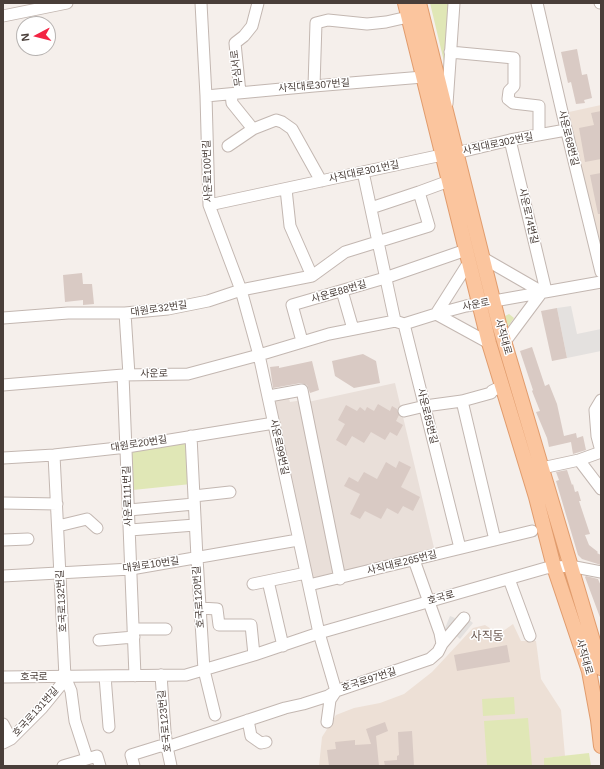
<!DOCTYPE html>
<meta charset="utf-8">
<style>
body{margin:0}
#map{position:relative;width:604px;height:769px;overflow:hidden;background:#f5efeb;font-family:Arial,sans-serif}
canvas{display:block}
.frame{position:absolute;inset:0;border:4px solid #493e39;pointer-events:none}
.north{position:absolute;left:16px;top:16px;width:40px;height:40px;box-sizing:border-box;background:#fff;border:1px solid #b6b2b0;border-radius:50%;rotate:263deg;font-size:11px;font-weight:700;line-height:16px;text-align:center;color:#493e39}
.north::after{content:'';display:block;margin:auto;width:14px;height:18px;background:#f32443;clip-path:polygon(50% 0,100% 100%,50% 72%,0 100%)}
</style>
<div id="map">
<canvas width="604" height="769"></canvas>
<div class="frame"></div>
<div class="north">N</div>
</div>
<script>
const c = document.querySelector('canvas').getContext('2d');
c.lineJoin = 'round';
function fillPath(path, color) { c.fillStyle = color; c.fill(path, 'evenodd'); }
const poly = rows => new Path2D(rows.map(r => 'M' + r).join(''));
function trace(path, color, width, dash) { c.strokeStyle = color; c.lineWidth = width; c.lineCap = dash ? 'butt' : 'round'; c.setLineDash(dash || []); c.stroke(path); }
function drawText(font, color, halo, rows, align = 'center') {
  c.font = font + ' Arial,"Noto Sans KR",sans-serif'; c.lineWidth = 3; c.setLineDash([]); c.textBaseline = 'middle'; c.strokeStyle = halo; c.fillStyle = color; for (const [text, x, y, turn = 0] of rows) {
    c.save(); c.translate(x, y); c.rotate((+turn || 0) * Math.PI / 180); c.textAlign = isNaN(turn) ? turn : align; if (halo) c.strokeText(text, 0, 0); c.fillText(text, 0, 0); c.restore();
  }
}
const residential = poly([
 [395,383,435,552,344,574,308,402],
 [288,395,290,402,303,400,337,574,313,581,273,398]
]);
const education = poly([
 [601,105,601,254,569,112],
 [513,624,521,641,536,641,541,679,561,710,565,756,545,758,544,766,319,766,322,737,336,715,354,708,380,703,404,694,432,672,473,628,485,625,499,634]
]);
const green = poly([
 [430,3,450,3,447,74],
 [509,314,514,318,507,328,505,316],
 [181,441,188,444,191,484,133,490,131,454,135,449],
 [514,697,515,714,483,716,482,699],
 [528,718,532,766,487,766,484,721],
 [589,753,591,766,544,766,544,758]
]);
const parking = poly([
 [571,306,577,334,601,329,601,351,567,358,557,308],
 [450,616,455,618,448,635,443,633],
 [468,619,473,623,460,639,455,635]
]);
const building = poly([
 [577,49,582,75,587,74,592,98,584,100,585,103,576,104,571,82,568,83,561,52],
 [601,111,601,159,585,162,579,128,594,125,591,113],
 [601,173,601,214,598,214,590,175],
 [82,273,83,284,92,284,94,304,83,305,83,300,65,302,63,275],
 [557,308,567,358,552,361,541,311],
 [532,347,545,386,549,384,557,404,564,436,576,433,577,438,583,436,586,450,573,454,571,442,549,447,547,438,536,412,540,411,532,391,533,390,520,351],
 [363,354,376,361,380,383,354,388,335,376,332,361],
 [312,361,319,390,310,393,307,385,301,383,273,388,270,367,279,366,279,368],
 [378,404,390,411,392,406,397,409,399,415,396,421,403,425,397,436,390,432,385,440,371,432,364,443,352,436,346,446,336,440,345,424,338,420,346,405,357,411,360,407,365,411,367,407,374,411],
 [399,461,411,467,401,487,420,497,413,511,403,506,398,514,387,508,381,519,365,511,360,519,350,514,360,494,344,486,349,477,358,482,364,472,377,479,386,462,396,468],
 [567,470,572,485,573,484,575,492,578,491,581,501,579,501,590,534,585,535,589,545,598,552,597,553,601,555,601,565,582,559,578,555,556,481,559,480,556,472],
 [586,576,598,579,601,586,601,620,585,577],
 [507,645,510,662,457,671,454,655],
 [385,722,388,731,376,736,379,766,329,766,327,750,336,749,335,742,355,740,355,745,371,744,366,729],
 [412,731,414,766,385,766,384,761,397,760,397,756,399,755,398,732]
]);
const minor = poly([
 [201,3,206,96,209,205,241,290,259,355,319,633,336,691,330,700,327,722],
 [537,3,563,116,601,272],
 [600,3,601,3],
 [3,16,67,3],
 [450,52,514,58,514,86,509,91,508,99,513,103,539,106,539,135],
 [314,86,316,23,328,20,367,24,386,22,408,17],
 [240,93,235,43,244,36,252,26,258,3],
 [231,94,232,103,253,129,276,120,282,122,292,129,321,181],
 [206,96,314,86,423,77],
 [447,104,454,3],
 [510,140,546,291],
 [228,146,253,129],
 [456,153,510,140,566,130],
 [363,172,395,321],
 [286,189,290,226,312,276],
 [209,205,442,155],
 [371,208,419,192,449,181],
 [483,258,542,292],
 [342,291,353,329],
 [125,313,129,375],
 [436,314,469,262],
 [436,314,489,343],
 [3,318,68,313,125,313,168,309,208,301,241,290,312,276,345,252,429,226,419,192],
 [404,324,460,548],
 [302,341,292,305,385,278,466,250],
 [504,343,542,292],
 [123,375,135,676],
 [3,385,123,375,188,374,259,355,329,334,395,321,404,324,436,314,466,306,601,282],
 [269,396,302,390,340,579],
 [601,400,595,410,597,436,601,451],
 [462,401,495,540],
 [404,411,425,406,462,401,491,393,492,391,502,386],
 [191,436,197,558,204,670,215,715],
 [54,455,65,677,71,691,75,721,87,758],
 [3,458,54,455,127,447,274,423],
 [579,460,601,452],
 [542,468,579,460,601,489],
 [194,496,230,492],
 [3,503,57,504],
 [129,510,194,504],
 [58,526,87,519,97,528],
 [130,530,195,525],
 [3,540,28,539],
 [3,576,131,569,298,540],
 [509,579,530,636],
 [268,581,283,646],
 [253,584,306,573],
 [309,585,532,531],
 [200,608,217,609,219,625,251,625,254,655],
 [133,629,166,629],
 [99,640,134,637],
 [442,644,464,618],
 [161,675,165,731,167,747,171,766],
 [105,676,109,727],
 [3,677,186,675,254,655,319,633,546,568,570,566,601,572],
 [248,720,251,736,261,743,266,742],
 [3,724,11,739],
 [3,743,11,739,42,708,60,686,65,677],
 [63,766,97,756,100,766],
 [134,766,131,755,160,746,167,747,285,708,303,704,328,696,336,691,430,659,438,652,442,644,440,633,414,560]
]);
const major = poly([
 [405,3,489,343,536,497,554,567,589,671,598,720,601,746],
 [419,3,499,324,601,668]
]);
const streetNames = [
 ["무심서로",237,68,-97],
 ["사직대로307번길",314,86,-5],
 ["사운로68번길",568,138,76],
 ["사직대로302번길",498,144,-12],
 ["사운로100번길",208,171,-92],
 ["사직대로301번길",364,172,-12],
 ["사운로74번길",528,216,77],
 ["사운로88번길",339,292,-16],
 ["사운로",476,305,-11],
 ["대원로32번길",159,309,-8],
 ["사직대로",503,337,74],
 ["사운로",154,374,-1],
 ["사운로85번길",427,416,76],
 ["대원로20번길",139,444,-9],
 ["사운로99번길",279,447,78],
 ["사운로111번길",128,496,-92],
 ["사직대로265번길",402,563,-14],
 ["대원로10번길",151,565,-8],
 ["호국로120번길",199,597,-94],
 ["호국로",441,598,-16],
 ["호국로132번길",62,601,-93],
 ["사직대로",584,657,74],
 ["호국로",34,677],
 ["호국로97번길",369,680,-18],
 ["호국로131번길",36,712,-48],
 ["호국로123번길",165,721,-96]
];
const quarterNames = [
 ["사직동",487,637]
];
fillPath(residential, '#e9dfd9');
fillPath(education, '#ede0d6');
fillPath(green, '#e0e7b6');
fillPath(parking, '#e4e1df');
fillPath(building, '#d9cac4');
trace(minor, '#c3b7b1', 13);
trace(major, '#e19c6d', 16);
trace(minor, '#fff', 11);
trace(major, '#fbc59e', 14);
drawText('10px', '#493e39', '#fff', streetNames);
drawText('12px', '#6c5950', '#fff', quarterNames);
</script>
